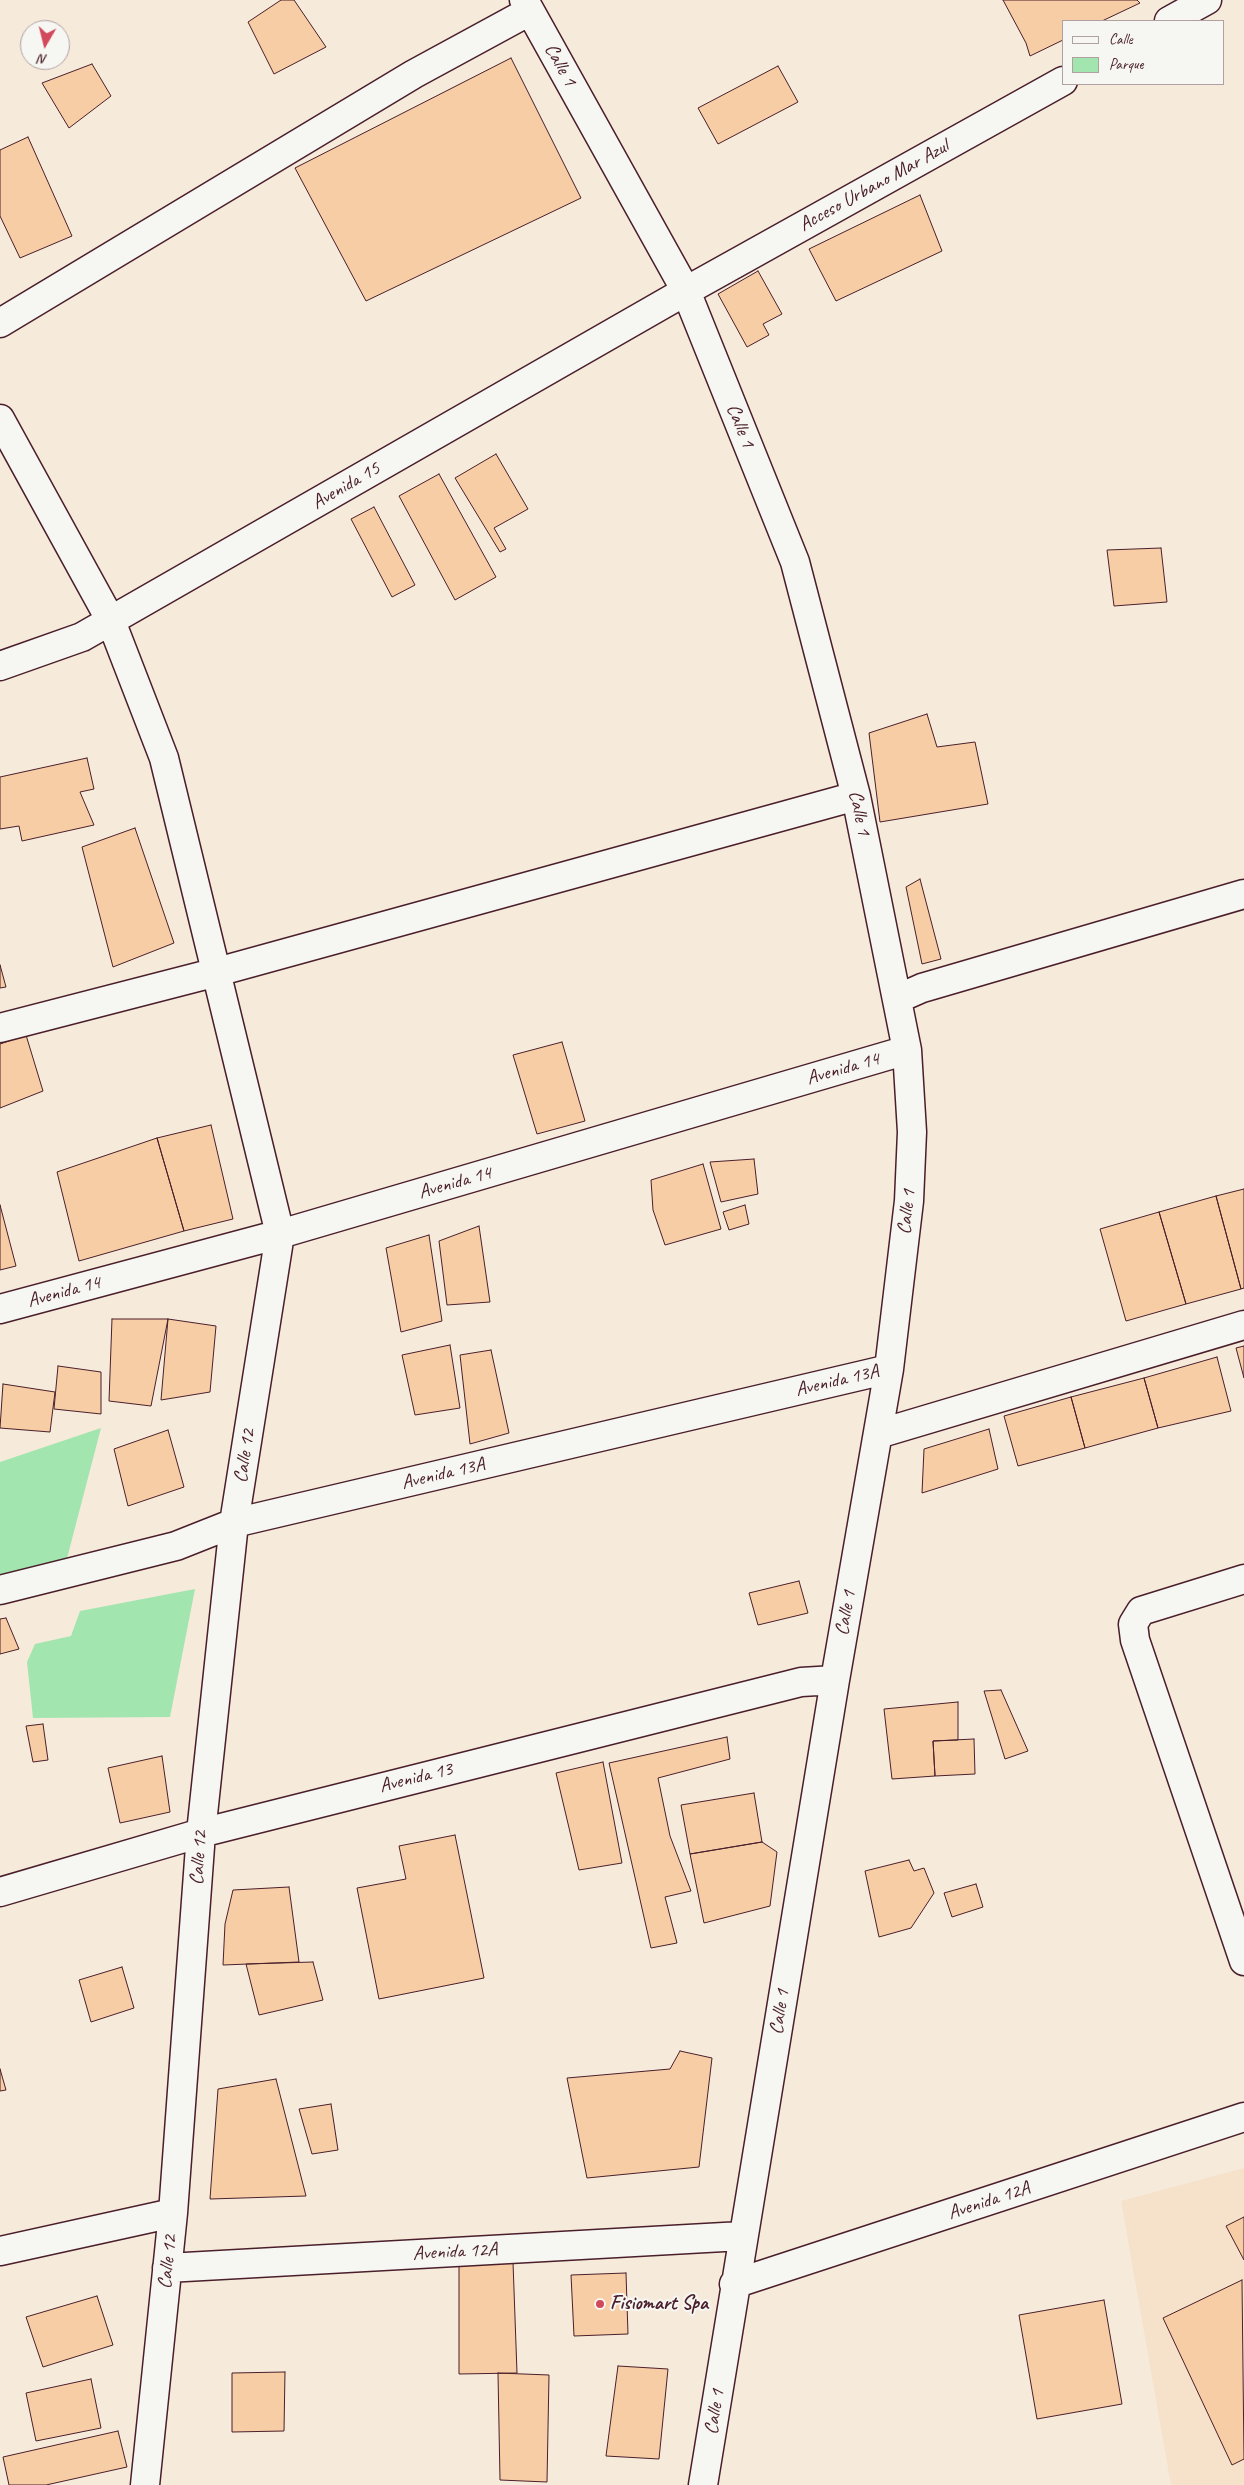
<!DOCTYPE html>
<style>
body{margin:0}
#map{position:relative;width:1244px;height:2485px;overflow:hidden;background:#f6eadb;font-family:Caveat,sans-serif}
canvas{display:block}
.legend{position:absolute;left:1062px;top:20px;width:162px;height:65px;box-sizing:border-box;background:#f6f6f2;border:1px solid #b1a0a2;margin:0;padding:6px 9px;list-style:none;font-size:15px;color:#4a1f2b}
.legend li{display:flex;align-items:center;gap:10px;height:25px}
.legend b{width:25px;border:1px solid #b1a0a2}
.north{position:absolute;left:20px;top:20px;width:50px;height:50px;box-sizing:border-box;background:#f6f6f2;border:1px solid #b1a0a2;border-radius:50%;rotate:188deg;font-size:14px;font-weight:700;line-height:20px;text-align:center;color:#4a1f2b}
.north::after{content:'';display:block;margin:auto;width:18px;height:22px;background:#d1495b;clip-path:polygon(50% 0,100% 100%,50% 72%,0 100%)}
</style>
<div id="map">
<canvas width="1244" height="2485"></canvas>
<ul class="legend">
<li><b style="height:6px;background:#f6f6f2"></b>Calle</li>
<li><b style="height:14px;background:#a3e5af"></b>Parque</li>
</ul>
<div class="north">N</div>
</div>
<script>
const c = document.querySelector('canvas').getContext('2d');
c.lineJoin = 'round';
function fillPath(path, color) { c.fillStyle = color; c.fill(path, 'evenodd'); }
const poly = rows => new Path2D(rows.map(r => 'M' + r).join(''));
function trace(path, color, width, dash) { c.strokeStyle = color; c.lineWidth = width; c.lineCap = dash ? 'butt' : 'round'; c.setLineDash(dash || []); c.stroke(path); }
function drawText(font, color, halo, rows, align = 'center') {
  c.font = font + ' Caveat,sans-serif'; c.lineWidth = 4; c.setLineDash([]); c.textBaseline = 'middle'; c.strokeStyle = halo; c.fillStyle = color; for (const [text, x, y, turn = 0] of rows) {
    c.save(); c.translate(x, y); c.rotate((+turn || 0) * Math.PI / 180); c.textAlign = isNaN(turn) ? turn : align; if (halo) c.strokeText(text, 0, 0); c.fillText(text, 0, 0); c.restore();
  }
}
const built = poly([
 [1244,2168,1244,2485,1171,2485,1121,2201]
]);
const green = poly([
 [101,1428,65,1566,0,1580,0,1462],
 [195,1589,170,1717,33,1718,27,1662,35,1644,71,1636,80,1611]
]);
const building = poly([
 [281,0,294,0,326,47,274,74,248,22,281,0],
 [1003,0,1137,0,1140,3,1102,21,1063,21,1063,40,1030,56,1026,43,1003,0],
 [511,58,581,198,366,301,295,168,511,58],
 [92,64,111,96,69,128,42,83,92,64],
 [778,66,798,102,718,144,698,108,778,66],
 [28,137,72,236,20,258,0,216,0,150,28,137],
 [920,195,942,251,836,301,809,249,920,195],
 [758,271,782,314,763,324,769,335,747,347,718,294,758,271],
 [496,454,528,509,494,528,506,549,500,552,455,478,496,454],
 [439,474,496,577,455,600,399,496,439,474],
 [374,507,415,585,392,597,351,519,374,507],
 [1161,548,1167,602,1114,606,1107,550,1161,548],
 [927,714,937,747,975,742,988,804,880,822,869,733,927,714],
 [87,758,94,789,80,792,94,825,22,841,19,826,0,829,0,777,87,758],
 [135,828,174,943,113,967,82,847,135,828],
 [920,879,941,959,922,964,906,887,920,879],
 [0,965,6,987,0,988,0,965],
 [26,1035,43,1091,0,1108,0,1044,26,1035],
 [562,1042,585,1121,537,1134,513,1055,562,1042],
 [211,1125,233,1219,184,1231,157,1138,211,1125],
 [157,1138,184,1231,79,1261,57,1172,157,1138],
 [754,1159,758,1194,721,1202,710,1162,754,1159],
 [703,1164,721,1229,665,1245,653,1210,651,1180,703,1164],
 [1244,1189,1244,1288,1241,1289,1216,1196,1244,1189],
 [1216,1196,1241,1289,1186,1304,1159,1212,1216,1196],
 [0,1205,16,1266,0,1270,0,1205],
 [745,1205,749,1224,729,1230,723,1212,745,1205],
 [1159,1212,1186,1304,1126,1321,1100,1229,1159,1212],
 [479,1226,490,1302,447,1305,439,1241,479,1226],
 [429,1235,442,1321,401,1332,386,1248,429,1235],
 [112,1319,168,1319,151,1406,109,1401,112,1319],
 [168,1319,216,1326,210,1392,161,1400,168,1319],
 [450,1345,460,1408,415,1415,402,1355,450,1345],
 [1244,1346,1244,1378,1236,1348,1244,1346],
 [491,1350,509,1433,470,1444,460,1355,491,1350],
 [1217,1357,1231,1411,1158,1428,1144,1378,1217,1357],
 [58,1366,101,1372,101,1414,54,1409,58,1366],
 [1144,1378,1158,1428,1085,1448,1071,1397,1144,1378],
 [3,1384,55,1392,50,1432,0,1428,3,1384],
 [1071,1397,1085,1448,1018,1466,1004,1416,1071,1397],
 [989,1429,998,1469,922,1493,924,1449,989,1429],
 [168,1430,184,1487,128,1506,114,1449,168,1430],
 [799,1581,808,1613,758,1625,749,1593,799,1581],
 [6,1618,19,1649,0,1654,0,1619,6,1618],
 [1001,1690,1028,1751,1005,1759,984,1691,1001,1690],
 [958,1702,958,1740,933,1741,935,1776,892,1779,884,1709,958,1702],
 [43,1724,48,1760,33,1762,26,1726,43,1724],
 [727,1737,730,1759,658,1778,670,1836,691,1891,665,1897,677,1943,651,1948,609,1763,727,1737],
 [974,1739,975,1774,935,1776,933,1741,974,1739],
 [162,1756,170,1812,120,1823,108,1768,162,1756],
 [603,1762,622,1863,579,1870,556,1773,603,1762],
 [754,1793,762,1842,690,1854,681,1805,754,1793],
 [455,1835,484,1978,379,1999,357,1888,406,1879,399,1846,455,1835],
 [762,1842,777,1852,770,1906,704,1923,690,1854,762,1842],
 [909,1860,914,1871,924,1868,934,1893,911,1928,879,1937,865,1871,909,1860],
 [976,1884,983,1907,952,1917,944,1893,976,1884],
 [289,1887,299,1962,223,1965,225,1924,233,1890,289,1887],
 [313,1962,323,2000,259,2015,246,1964,313,1962],
 [122,1967,134,2008,91,2022,79,1980,122,1967],
 [680,2051,712,2058,699,2167,587,2178,567,2078,670,2069,680,2051],
 [0,2069,6,2090,0,2091,0,2069],
 [276,2079,306,2196,210,2199,218,2089,276,2079],
 [331,2104,338,2150,312,2154,299,2109,331,2104],
 [1244,2217,1244,2260,1226,2226,1244,2217],
 [459,2260,513,2262,517,2373,459,2374,459,2260],
 [626,2273,628,2334,574,2336,571,2275,626,2273],
 [1242,2280,1244,2459,1232,2465,1163,2318,1242,2280],
 [97,2296,113,2345,43,2367,26,2317,97,2296],
 [1104,2300,1122,2404,1037,2419,1019,2315,1104,2300],
 [618,2366,668,2369,659,2459,606,2456,618,2366],
 [285,2372,284,2431,232,2432,232,2373,285,2372],
 [498,2373,549,2375,547,2482,500,2480,498,2373],
 [91,2379,101,2428,36,2441,26,2393,91,2379],
 [118,2431,127,2467,46,2485,9,2485,3,2457,118,2431]
]);
const minor = poly([
 [524,0,686,291,795,562,856,796,907,1050,912,1132,909,1201,889,1369,835,1680,703,2485],
 [1169,21,1207,0],
 [0,323,414,74,530,11],
 [0,419,111,621,164,758,280,1234,234,1523,201,1833,173,2213,145,2485],
 [0,666,82,637,686,291,1063,81],
 [897,999,922,988,1244,894],
 [0,1028,217,972,856,796],
 [0,1309,280,1234,907,1050],
 [878,1434,1244,1325],
 [1244,1579,1141,1611,1133,1624,1135,1640,1244,1961],
 [0,1590,176,1546,234,1523,889,1369],
 [0,1892,201,1833,801,1682,835,1680],
 [0,2251,173,2213],
 [167,2268,742,2236],
 [734,2284,1244,2117]
]);
const markers = [
 [600,2304,5,"#d1495b"]
];
const streetNames = [
 ["Calle 1",560,65,61],
 ["Acceso Urbano Mar Azul",874,186,-29],
 ["Calle 1",740,426,68],
 ["Avenida 15",346,486,-30],
 ["Calle 1",859,813,78],
 ["Avenida 14",843,1069,-16],
 ["Avenida 14",455,1183,-16],
 ["Calle 1",907,1212,-84],
 ["Avenida 14",64,1292,-15],
 ["Avenida 13A",837,1381,-13],
 ["Calle 12",245,1456,-81],
 ["Avenida 13A",443,1474,-13],
 ["Calle 1",846,1613,-80],
 ["Avenida 13",416,1778,-14],
 ["Calle 12",199,1858,-86],
 ["Calle 1",780,2012,-81],
 ["Avenida 12A",989,2201,-18],
 ["Avenida 12A",455,2252,-3],
 ["Calle 12",168,2262,-84],
 ["Calle 1",715,2412,-81]
];
const poiNames = [
 ["Fisiomart Spa",610,2304]
];
fillPath(built, '#f6e1cb');
fillPath(green, '#a3e5af');
fillPath(building, '#f6cda5');
trace(building, '#4a1f2b', 1);
trace(minor, '#4a1f2b', 31);
trace(minor, '#f6f6f2', 28);
for (const [x, y, r, color] of markers) { const dot = new Path2D(); dot.arc(x, y, r, 0, 2 * Math.PI); c.fillStyle = color; c.fill(dot); trace(dot, '#f6f6f2', 2); }
drawText('20px', '#4a1f2b', '#f6f6f2', streetNames);
drawText('bold 20px', '#4a1f2b', '#f6f6f2', poiNames, 'left');
</script>
